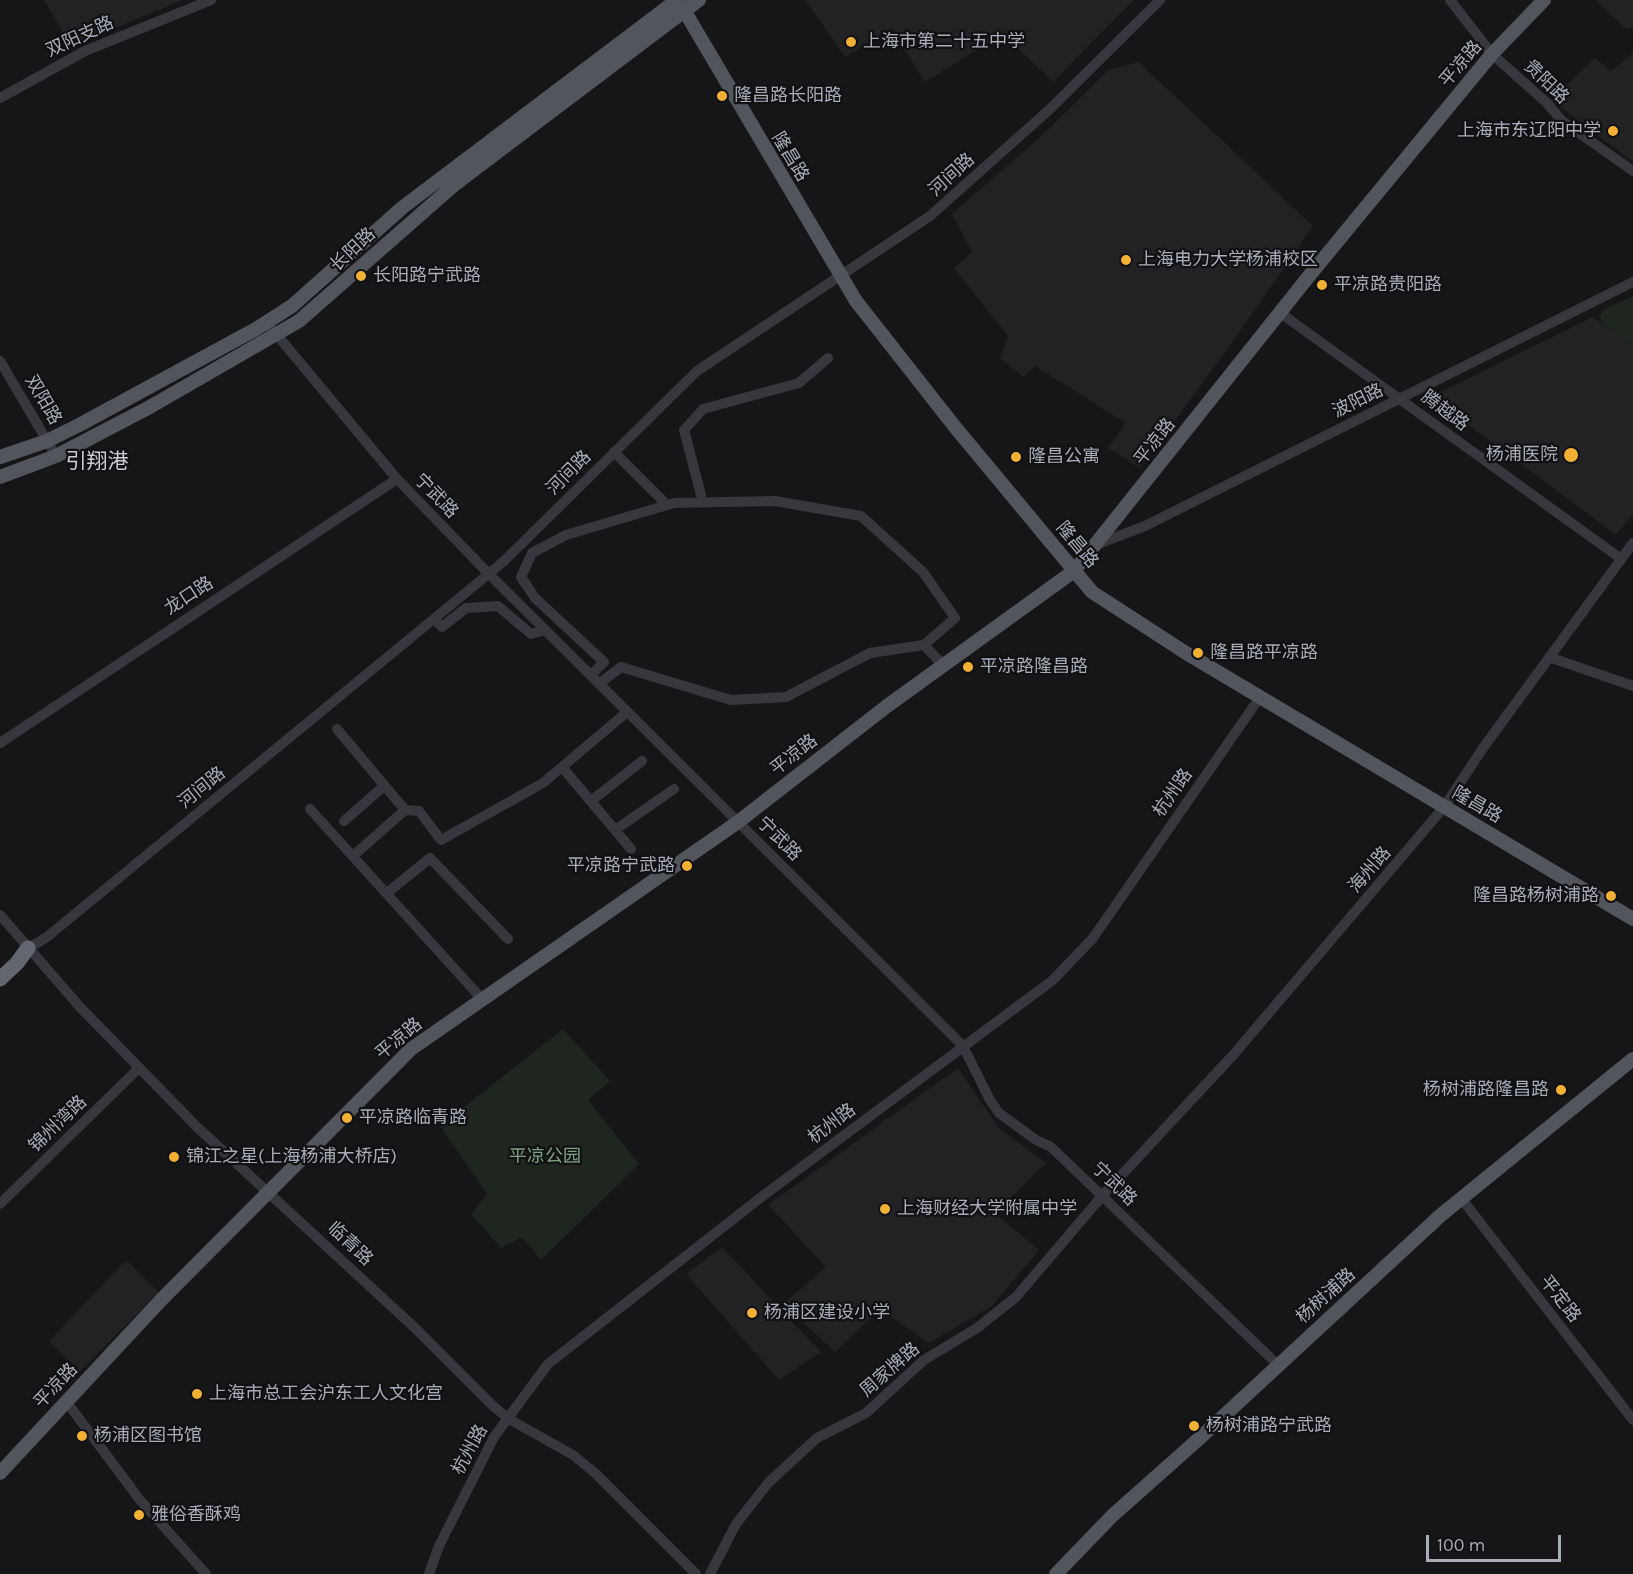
<!DOCTYPE html>
<meta charset="utf-8">
<style>
body{margin:0}
#map{position:relative;width:1633px;height:1574px;overflow:hidden;background:#161618;font-family:Karla,sans-serif}
canvas{display:block}
.scale{position:absolute;left:1426px;top:1535px;width:135px;height:27px;box-sizing:border-box;border:3px solid #a8adb8;border-top:0;padding-left:8px;font-size:18px;line-height:21px;white-space:nowrap;color:#a8adb8;-webkit-text-stroke:4px #111113;paint-order:stroke}
</style>
<div id="map">
<canvas width="1633" height="1574"></canvas>
<div class="scale">100 m</div>
</div>
<script>
const c = document.querySelector('canvas').getContext('2d');
c.lineJoin = 'round';
function fillPath(path, color) { c.fillStyle = color; c.fill(path, 'evenodd'); }
const poly = rows => new Path2D(rows.map(r => 'M' + r).join(''));
function trace(path, color, width, dash) { c.strokeStyle = color; c.lineWidth = width; c.lineCap = dash ? 'butt' : 'round'; c.setLineDash(dash || []); c.stroke(path); }
function drawText(font, color, halo, rows, align = 'center') {
  c.font = font + ' Karla,"Noto Sans SC",sans-serif'; c.lineWidth = 4.5; c.setLineDash([]); c.textBaseline = 'middle'; c.strokeStyle = halo; c.fillStyle = color; for (const [text, x, y, turn = 0] of rows) {
    c.save(); c.translate(x, y); c.rotate((+turn || 0) * Math.PI / 180); c.textAlign = isNaN(turn) ? turn : align; if (halo) c.strokeText(text, 0, 0); c.fillText(text, 0, 0); c.restore();
  }
}
const built = poly([
 [44,0,183,0,71,46],
 [805,0,1134,0,1053,82,1002,34,925,82,891,28,845,57],
 [1596,0,1633,0,1633,27,1626,29],
 [1633,53,1633,162,1551,100,1595,58,1611,71],
 [1139,62,1313,226,1229,347,1140,468,1108,448,1126,423,1035,366,1024,377,1000,358,1008,336,954,268,972,252,952,214,1038,139,1108,70],
 [1592,317,1633,343,1633,514,1616,535,1431,397],
 [958,1068,999,1128,1046,1163,995,1213,1039,1250,992,1306,929,1343,880,1309,835,1352,783,1304,826,1267,768,1205],
 [722,1247,821,1352,779,1380,686,1274],
 [126,1260,159,1292,79,1372,49,1341]
]);
const green = poly([
 [1633,296,1633,343,1602,323,1600,316,1603,310],
 [563,1029,610,1081,588,1100,639,1164,541,1260,522,1237,501,1248,471,1214,487,1194,440,1126]
]);
const minor = poly([
 [1450,0,1492,54,1547,103,1562,121,1633,171],
 [0,98,85,51,211,0],
 [1279,312,1620,558],
 [272,329,397,479,488,573,963,1046,990,1100,999,1113,1036,1140,1051,1147,1277,1364],
 [0,361,56,456],
 [614,452,667,505],
 [701,495,684,430,703,409,799,383,828,358],
 [1098,544,1145,526,1633,282],
 [435,620,442,627,466,608,498,606,531,634,545,630],
 [1549,657,1633,686],
 [591,675,604,662,535,598,521,577,532,553,566,535,674,503,775,501,861,516,923,572,955,618,924,645],
 [599,684,621,667,731,700,786,697,870,653,924,645,944,666],
 [337,729,405,810,419,811,441,840,543,783,627,712],
 [0,743,397,479],
 [562,767,631,849],
 [591,801,642,761],
 [310,809,481,998],
 [344,821,384,786],
 [615,830,674,789],
 [353,856,405,810],
 [387,893,430,858,508,939],
 [0,915,80,1007,197,1127,414,1327,492,1405,509,1419,573,1455,595,1473,696,1574],
 [24,951,47,937,503,562,697,371,930,216,1050,109,1160,0],
 [1461,1198,1633,1420],
 [0,1204,139,1068],
 [66,1401,140,1500,206,1574],
 [429,1574,439,1546,494,1437,548,1364,764,1195,1053,980,1093,938,1260,697],
 [710,1574,736,1524,768,1483,817,1438,866,1413,924,1360,977,1328,1016,1297,1103,1195,1234,1054,1444,807,1483,748,1633,543]
]);
const major = poly([
 [678,0,856,301,955,427,1092,592,1186,653,1633,919],
 [0,457,47,441,81,424,256,329,292,306,403,207,677,0],
 [0,477,56,456,148,408,299,321,454,185,699,0],
 [0,1473,162,1299,411,1049,738,822,887,706,1074,571,1309,276,1492,54,1544,0],
 [1056,1574,1112,1516,1202,1436,1441,1215,1633,1059]
]);
const highway = poly([
 [0,979,17,963,28,948]
]);
const markers = [
 [851,42,6,"#f2b134"],
 [722,96,6,"#f2b134"],
 [1613,131,6,"#f2b134"],
 [1126,260,6,"#f2b134"],
 [361,276,6,"#f2b134"],
 [1322,285,6,"#f2b134"],
 [1571,455,8,"#f2b134"],
 [1016,457,6,"#f2b134"],
 [1198,653,6,"#f2b134"],
 [968,667,6,"#f2b134"],
 [687,866,6,"#f2b134"],
 [1611,896,6,"#f2b134"],
 [1561,1090,6,"#f2b134"],
 [347,1118,6,"#f2b134"],
 [174,1157,6,"#f2b134"],
 [885,1209,6,"#f2b134"],
 [752,1313,6,"#f2b134"],
 [197,1394,6,"#f2b134"],
 [1194,1426,6,"#f2b134"],
 [82,1436,6,"#f2b134"],
 [139,1515,6,"#f2b134"]
];
const streetNames = [
 ["双阳支路",80,37,-25],
 ["平凉路",1461,64,-50],
 ["贵阳路",1546,82,44],
 ["隆昌路",790,157,59],
 ["河间路",952,175,-42],
 ["长阳路",353,250,-43],
 ["双阳路",43,400,60],
 ["波阳路",1358,401,-26],
 ["腾越路",1445,411,37],
 ["平凉路",1155,442,-52],
 ["河间路",569,473,-45],
 ["宁武路",436,496,46],
 ["隆昌路",1077,545,50],
 ["龙口路",189,596,-33],
 ["平凉路",794,755,-38],
 ["河间路",202,788,-39],
 ["杭州路",1173,793,-55],
 ["隆昌路",1477,805,30],
 ["宁武路",779,839,45],
 ["海州路",1370,870,-49],
 ["平凉路",399,1039,-40],
 ["锦州湾路",58,1124,-44],
 ["杭州路",832,1124,-37],
 ["宁武路",1114,1184,44],
 ["临青路",350,1244,43],
 ["杨树浦路",1326,1296,-42],
 ["平定路",1560,1299,52],
 ["周家牌路",890,1370,-41],
 ["平凉路",56,1386,-47],
 ["杭州路",470,1450,-61]
];
const poiNames = [
 ["上海市第二十五中学",863,42],
 ["隆昌路长阳路",734,96],
 ["上海市东辽阳中学",1601,131,"right"],
 ["上海电力大学杨浦校区",1138,260],
 ["长阳路宁武路",373,276],
 ["平凉路贵阳路",1334,285],
 ["杨浦医院",1558,455,"right"],
 ["隆昌公寓",1028,457],
 ["隆昌路平凉路",1210,653],
 ["平凉路隆昌路",980,667],
 ["平凉路宁武路",675,866,"right"],
 ["隆昌路杨树浦路",1599,896,"right"],
 ["杨树浦路隆昌路",1549,1090,"right"],
 ["平凉路临青路",359,1118],
 ["锦江之星(上海杨浦大桥店)",186,1157],
 ["上海财经大学附属中学",897,1209],
 ["杨浦区建设小学",764,1313],
 ["上海市总工会沪东工人文化宫",209,1394],
 ["杨树浦路宁武路",1206,1426],
 ["杨浦区图书馆",94,1436],
 ["雅俗香酥鸡",151,1515]
];
const parkNames = [
 ["平凉公园",545,1157]
];
const quarterNames = [
 ["引翔港",97,462]
];
fillPath(built, '#222225');
fillPath(green, '#1e261f');
trace(minor, '#37383d', 10);
trace(major, '#53555c', 14);
trace(highway, '#63666e', 15);
for (const [x, y, r, color] of markers) { const dot = new Path2D(); dot.arc(x, y, r, 0, 2 * Math.PI); c.fillStyle = color; c.fill(dot); trace(dot, '#111113', 2); }
drawText('18px', '#a8adb8', '#111113', streetNames);
drawText('18px', '#a8adb8', '#111113', poiNames, 'left');
drawText('18px', '#7fa381', '#111113', parkNames);
drawText('21px', '#c9ccd4', '#111113', quarterNames);
</script>
